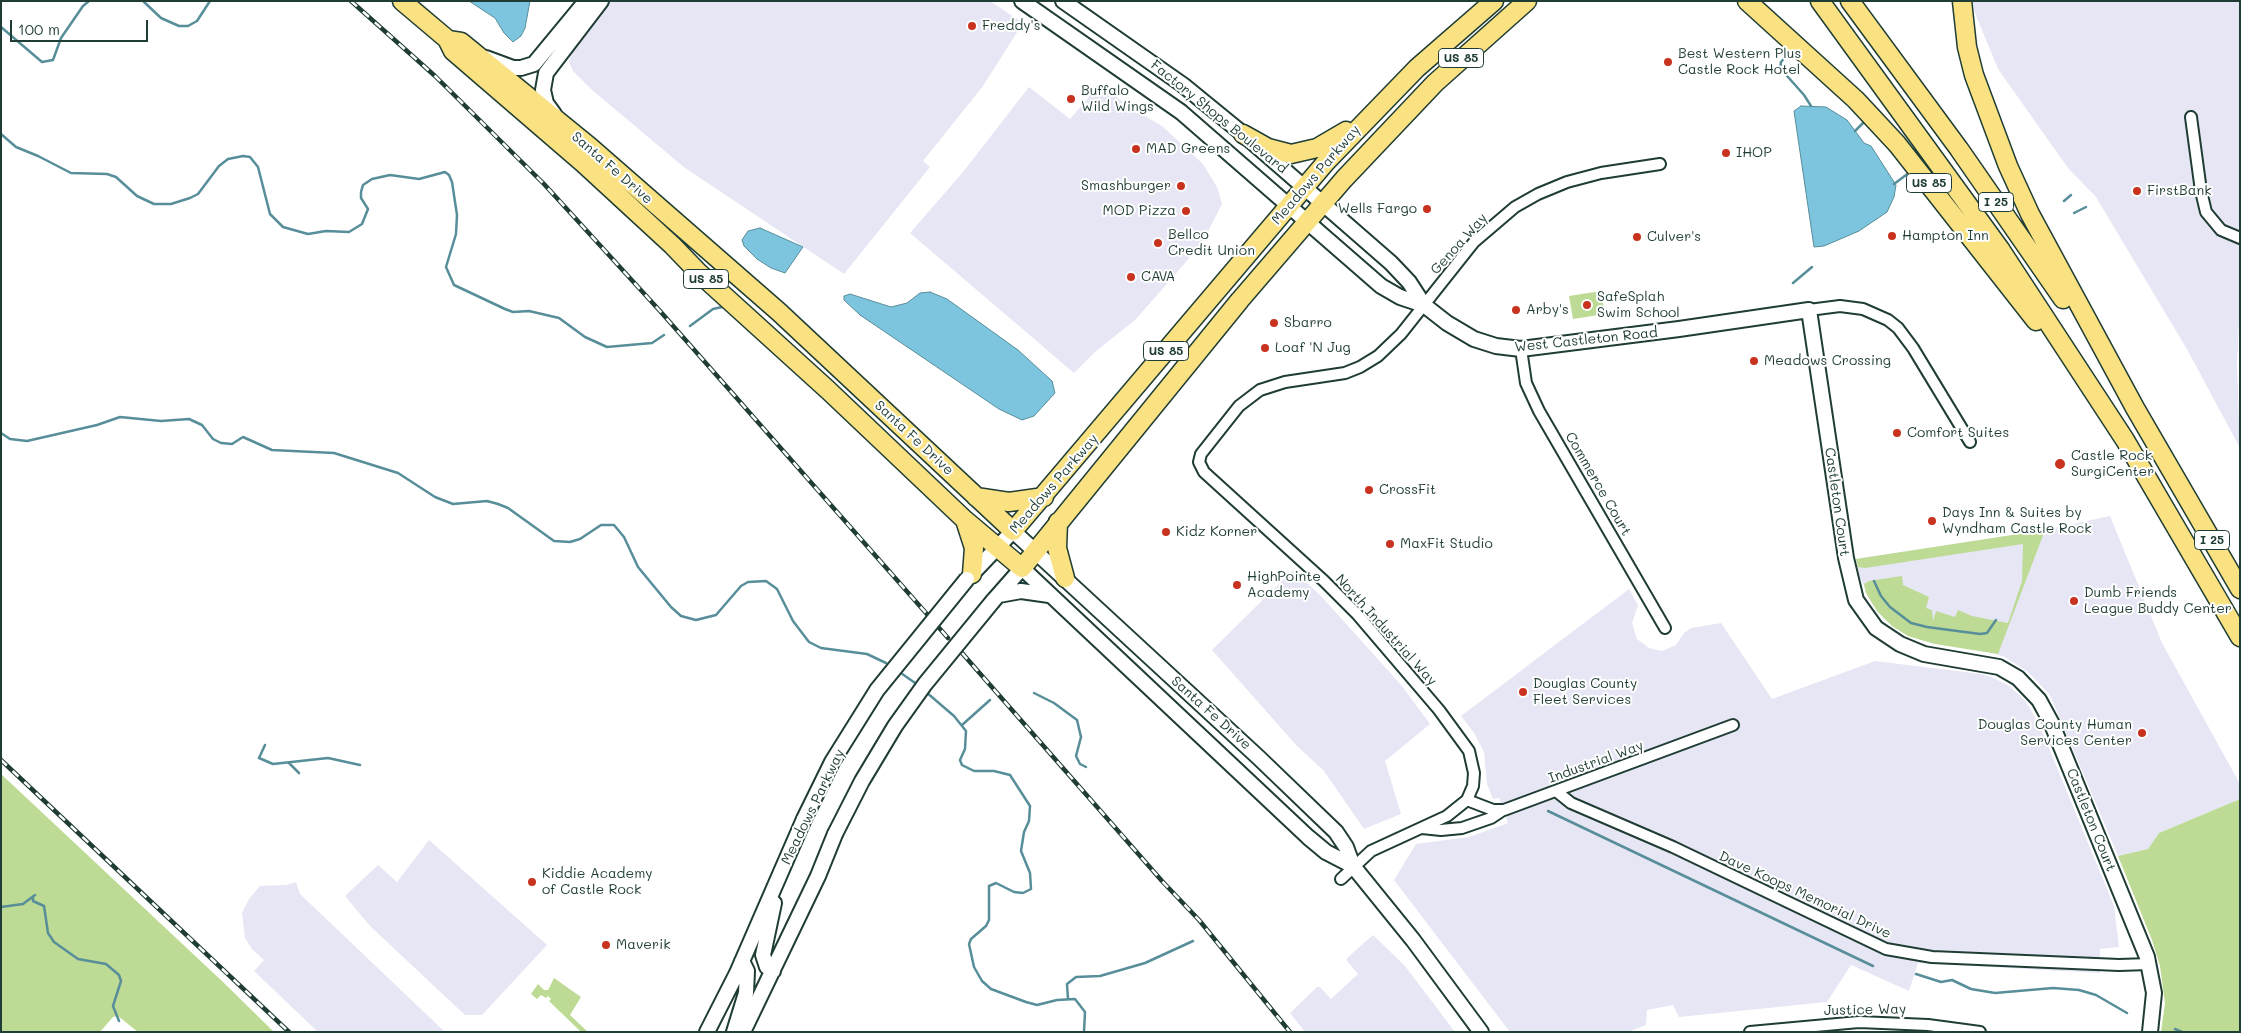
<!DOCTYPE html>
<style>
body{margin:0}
#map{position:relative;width:2241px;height:1033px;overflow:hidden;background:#fff;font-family:Mali,sans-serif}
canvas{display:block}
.frame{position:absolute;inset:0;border:2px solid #1f3d34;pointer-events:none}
.scale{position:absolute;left:10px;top:20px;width:138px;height:22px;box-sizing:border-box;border:2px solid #1f3d34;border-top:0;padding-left:6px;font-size:15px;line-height:18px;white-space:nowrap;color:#1f3d34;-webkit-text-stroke:4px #fff;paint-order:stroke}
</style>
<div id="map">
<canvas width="2241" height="1033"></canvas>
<div class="frame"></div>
<div class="scale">100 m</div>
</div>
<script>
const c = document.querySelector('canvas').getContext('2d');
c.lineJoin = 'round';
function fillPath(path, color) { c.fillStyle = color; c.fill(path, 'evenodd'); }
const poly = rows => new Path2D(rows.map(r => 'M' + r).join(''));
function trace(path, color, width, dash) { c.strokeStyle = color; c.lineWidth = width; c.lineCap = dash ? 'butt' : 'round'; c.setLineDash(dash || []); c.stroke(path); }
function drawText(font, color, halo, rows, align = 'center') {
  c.font = font + ' Mali,sans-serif'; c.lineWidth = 4; c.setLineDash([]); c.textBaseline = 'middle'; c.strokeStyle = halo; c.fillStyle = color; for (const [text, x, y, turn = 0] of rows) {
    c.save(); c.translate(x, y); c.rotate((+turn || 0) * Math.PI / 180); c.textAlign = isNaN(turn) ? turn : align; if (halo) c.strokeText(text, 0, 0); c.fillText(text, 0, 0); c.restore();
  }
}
const built = poly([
 [610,1,990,1,1023,23,983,86,923,161,930,167,844,274,685,168,592,90,573,71,569,62,571,54],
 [1970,1,2240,1,2240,306,2237,363,2240,448,2188,351,2096,197,2068,168,1998,69],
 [1100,84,1128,106,1162,126,1203,164,1217,187,1222,204,1202,243,1173,277,1135,320,1095,352,1074,373,910,233,963,172,1029,87,1070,119],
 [2110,516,2162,643,2240,784,2240,799,2159,833,2148,849,2118,856,2050,695,2028,672,2005,657,1989,652,1923,641,1900,631,1884,619,1870,601,1859,574,1856,559,2045,530],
 [1293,570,1322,597,1402,686,1430,724,1385,761,1401,814,1364,829,1324,771,1297,746,1212,650],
 [1629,589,1638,605,1632,623,1637,639,1649,648,1662,651,1676,645,1684,633,1691,628,1721,623,1772,699,1875,661,1981,674,1994,678,2011,687,2026,702,2039,724,2114,906,2119,947,2100,949,2100,973,1918,963,1909,991,1851,965,1827,1002,1679,1017,1673,1005,1647,1010,1646,1025,1628,1032,1510,1032,1394,880,1416,844,1469,837,1508,823,1499,798,1493,799,1487,784,1484,752,1474,733,1461,716],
 [429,840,547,945,482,1015,465,1015,370,926,345,896,378,865,397,882],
 [296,882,300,894,445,1032,318,1032,254,971,264,960,252,949,245,938,242,913,249,899,260,886,287,885],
 [1373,935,1405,966,1455,1032,1305,1032,1290,1013,1317,987,1320,987,1331,999,1358,974,1347,961,1347,958]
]);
const green = poly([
 [1601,291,1605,314,1573,319,1569,296],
 [2045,530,1998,654,1935,644,1908,636,1892,626,1877,611,1866,593,1864,584,1869,581,1902,576,1903,585,1929,597,1926,608,1932,610,1933,621,1936,611,1955,617,1958,610,1972,616,2008,623,2022,581,2023,544,1865,568,1858,567,1856,559],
 [1,774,223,982,274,1032,138,1032,118,1016,113,1017,100,1032,1,1032],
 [2240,799,2240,1032,2161,1032,2165,1003,2160,966,2152,940,2118,856,2148,849,2159,833],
 [554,978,581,997,570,1015,588,1032,581,1032,549,1001,551,999,548,996,546,998,541,995,537,999,531,994,538,984,544,990,548,990]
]);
const water = poly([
 [469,1,530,1,525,28,521,36,513,42,504,33,495,18,469,1],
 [1801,106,1826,107,1847,120,1864,143,1871,146,1896,185,1894,197,1887,212,1859,231,1824,246,1814,247,1794,111,1801,106],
 [760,228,803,247,785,273,771,268,757,259,744,246,742,240,748,231,760,228],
 [930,292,947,299,1018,350,1052,381,1055,393,1034,416,1022,420,999,409,860,315,844,300,844,296,850,294,891,307,907,303,920,293,930,292]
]);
const stream = poly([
 [143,1,161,18,179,26,188,26,197,21,210,1],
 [1,27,42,62,53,60,61,38,83,6,89,1],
 [1789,53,1781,62,1780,68,1804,95,1811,106],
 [1855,131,1864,122],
 [1,134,16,147,38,156,71,173,107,174,116,177,137,196,154,204,171,204,190,198,198,194,219,166,228,159,243,156,250,157,258,167,270,214,283,227,308,234,326,231,349,232,362,224,368,209,361,198,361,192,363,185,372,179,390,175,419,179,445,172,449,175,452,182,457,215,456,234,446,267,454,285,505,309,513,312,529,311,559,318,585,337,607,347,652,343,664,335],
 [1894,184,1910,172],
 [2064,201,2071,195],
 [2074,213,2086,207],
 [1793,283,1812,267],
 [690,326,713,309,722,307],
 [1,433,10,439,27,441,97,425,120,417,161,421,189,419,202,425,213,439,221,443,232,444,243,437,272,450,334,453,398,473,435,497,453,504,487,501,498,504,508,508,554,541,570,542,580,539,601,525,614,525,624,537,638,567,671,607,681,616,696,620,716,615,741,586,748,582,766,581,777,589,793,621,809,642,821,648,867,654,886,663],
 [1874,581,1881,596,1890,607,1911,623,1927,627,1980,634,1987,633,1996,620],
 [898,671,918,685],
 [926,692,954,716,966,731,965,749,960,760,962,765,974,771,994,771,1010,775,1030,806,1029,821,1024,832,1021,851,1030,873,1031,889,1023,893,1014,892,996,883,989,886,989,920,986,926,971,939,969,944,974,967,982,981,991,989,1026,1002,1037,1005,1057,1000,1075,999,1085,1012,1084,1032],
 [1034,693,1054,703,1077,720,1081,737,1076,756,1080,764,1086,767],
 [962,725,990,700],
 [265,745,259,758,273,764,328,758,360,765],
 [289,763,299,773],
 [1548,811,1873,966],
 [33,897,33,901,44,906,48,933,54,942,78,959,106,964,119,975,121,981,113,1006,119,1021],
 [1,907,23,904,35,895],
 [1916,974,1941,982,1952,980,1971,989,1995,993,2053,988,2079,990,2096,995,2127,1013],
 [1068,999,1067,984,1076,977,1100,976,1145,963,1193,941],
 [2175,1029,2182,1032]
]);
const street = poly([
 [2191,117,2201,191,2206,212,2221,230,2240,238],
 [1809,310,1840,306,1863,309,1888,320,1898,328,1913,348,1970,442],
 [1521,349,1526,383,1539,411,1665,628],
 [1556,791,1571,803,1673,847,1886,949,1932,957,2119,965,2149,964],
 [1467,800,1493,810,1504,810,1733,725],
 [1422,828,1441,830,1462,828,1491,818,1503,810],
 [1341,879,1371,851,1447,816,1467,800,1473,786,1474,773,1469,751,1439,710,1357,614,1324,581,1204,472,1199,462,1201,454,1239,406,1260,390,1285,382,1345,373,1360,367,1378,356,1401,334,1474,242,1515,207,1538,194,1567,182,1601,173,1660,164],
 [1750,1032,1859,1022,1928,1025,1980,1032]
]);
const secondary = poly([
 [1022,1,1181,112,1381,286,1400,297,1424,305],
 [1063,1,1183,85,1243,134,1391,263,1409,282,1424,305,1447,323,1474,339,1496,346,1521,349,1679,329,1809,310,1846,558,1856,600,1876,628,1900,644,1924,654,1999,667,2018,678,2039,700,2051,722,2147,957,2154,993,2150,1032],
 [486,58,513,68,521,68,534,64,586,1],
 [554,114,546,103,543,90,546,73,601,1],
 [969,577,1013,531,1258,757,1336,832,1346,847,1353,866,1413,940,1481,1032],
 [999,595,1021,591,1049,595],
 [993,601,1022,568,1308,837,1326,852,1353,866],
 [773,971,767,967,763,955,774,903],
 [707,1032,737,973,804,819],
 [734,1032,746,993,747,971,742,961],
 [743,1032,818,876,835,834]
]);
const highway = poly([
 [402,1,447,39,453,51,583,163,672,245,699,273,828,390,965,520,1022,568,1240,300,1344,179,1435,83,1527,1],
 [1747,1,1856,100,1897,144,2036,321],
 [1820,1,2000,249,2125,440,2240,637],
 [1850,1,1959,149,2063,299],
 [1962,1,1967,47,1974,75,2008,166,2030,214,2135,408,2240,589],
 [448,40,461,42,590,147,779,312,1013,531,1326,162,1417,68,1494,1],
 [1243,134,1268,148,1291,154,1317,148,1346,131],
 [976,497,1009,502,1044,497],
 [965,520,974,548,972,574],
 [1058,522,1057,548,1065,578]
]);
const rail = poly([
 [351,1,435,76,544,184,660,311,948,638],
 [962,653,1162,881,1199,920,1290,1032],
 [1,760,289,1032]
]);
const secondaryBridge = poly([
 [804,819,832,762,877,690,967,579],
 [835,834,862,781,895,726,925,684,993,601]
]);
const markers = [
 [972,26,5,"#c8321e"],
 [1668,62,5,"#c8321e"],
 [1071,99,5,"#c8321e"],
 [1136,149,5,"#c8321e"],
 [1726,153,5,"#c8321e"],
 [1181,186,5,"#c8321e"],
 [2137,191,5,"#c8321e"],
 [1427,209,5,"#c8321e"],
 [1186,211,5,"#c8321e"],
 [1892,236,5,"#c8321e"],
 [1637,237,5,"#c8321e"],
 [1158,243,5,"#c8321e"],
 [1131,277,5,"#c8321e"],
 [1587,305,5,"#c8321e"],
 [1516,310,5,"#c8321e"],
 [1274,323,5,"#c8321e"],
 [1265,348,5,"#c8321e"],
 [1754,361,5,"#c8321e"],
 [1897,433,5,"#c8321e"],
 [2060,464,6,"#c8321e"],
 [1369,490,5,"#c8321e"],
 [1932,521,5,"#c8321e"],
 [1166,532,5,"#c8321e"],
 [1390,544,5,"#c8321e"],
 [1237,585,5,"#c8321e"],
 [2074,601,5,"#c8321e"],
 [1523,692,5,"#c8321e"],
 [2142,733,5,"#c8321e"],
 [532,882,5,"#c8321e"],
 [606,945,5,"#c8321e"]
];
const shields = [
 [1461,58,45],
 [1929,183,45],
 [1996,202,35],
 [706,279,45],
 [1166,351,45],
 [2212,540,35]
];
const shieldNames = [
 ["US 85",1461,58],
 ["US 85",1929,183],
 ["I 25",1996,202],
 ["US 85",706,279],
 ["US 85",1166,351],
 ["I 25",2212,540]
];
const poiNames = [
 ["Freddy's",982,26],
 ["Best Western Plus",1678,54],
 ["Castle Rock Hotel",1678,70],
 ["Buffalo",1081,91],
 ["Wild Wings",1081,107],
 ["MAD Greens",1146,149],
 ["IHOP",1736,153],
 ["Smashburger",1171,186,"right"],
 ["FirstBank",2147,191],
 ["Wells Fargo",1417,209,"right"],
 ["MOD Pizza",1176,211,"right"],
 ["Bellco",1168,235],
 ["Credit Union",1168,251],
 ["Hampton Inn",1902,236],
 ["Culver's",1647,237],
 ["CAVA",1141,277],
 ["SafeSplah",1597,297],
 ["Swim School",1597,313],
 ["Arby's",1526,310],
 ["Sbarro",1284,323],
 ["Loaf 'N Jug",1275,348],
 ["Meadows Crossing",1764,361],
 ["Comfort Suites",1907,433],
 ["Castle Rock",2071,456],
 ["SurgiCenter",2071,472],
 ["CrossFit",1379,490],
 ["Days Inn & Suites by",1942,513],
 ["Wyndham Castle Rock",1942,529],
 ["Kidz Korner",1176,532],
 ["MaxFit Studio",1400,544],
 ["HighPointe",1247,577],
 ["Academy",1247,593],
 ["Dumb Friends",2084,593],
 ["League Buddy Center",2084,609],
 ["Douglas County",1533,684],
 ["Fleet Services",1533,700],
 ["Douglas County Human",2132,725,"right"],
 ["Services Center",2132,741,"right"],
 ["Kiddie Academy",542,874],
 ["of Castle Rock",542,890],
 ["Maverik",616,945]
];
const streetNames = [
 ["Factory Shops Boulevard",1219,117,39],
 ["Santa Fe Drive",612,168,41],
 ["Meadows Parkway",1316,175,-49],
 ["Genoa Way",1459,244,-48],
 ["West Castleton Road",1586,340,-6],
 ["Santa Fe Drive",914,438,43],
 ["Meadows Parkway",1054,484,-49],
 ["Commerce Court",1598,484,60],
 ["Castleton Court",1837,502,82],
 ["North Industrial Way",1386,630,48],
 ["Santa Fe Drive",1211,713,42],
 ["Industrial Way",1596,762,-20],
 ["Meadows Parkway",813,807,-64],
 ["Castleton Court",2091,820,68],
 ["Dave Koops Memorial Drive",1805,895,25],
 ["Justice Way",1865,1010,-1]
];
fillPath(built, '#e7e6f5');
fillPath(green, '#bddb94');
fillPath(water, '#7dc4de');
trace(water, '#578e9a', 1);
trace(stream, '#578e9a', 2.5);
trace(street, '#1f3d34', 14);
trace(secondary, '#1f3d34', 18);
trace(highway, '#1f3d34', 21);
trace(street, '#fff', 10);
trace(secondary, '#fff', 14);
trace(highway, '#fae181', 18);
trace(rail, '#1f3d34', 4.5);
trace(rail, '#fff', 2.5, [8]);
trace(secondaryBridge, '#1f3d34', 18, []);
trace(secondaryBridge, '#fff', 14);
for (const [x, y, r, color] of markers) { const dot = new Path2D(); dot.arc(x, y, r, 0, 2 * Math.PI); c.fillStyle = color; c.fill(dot); trace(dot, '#fff', 2); }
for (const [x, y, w] of shields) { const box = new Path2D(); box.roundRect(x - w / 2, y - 9.5, w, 19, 4); c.fillStyle = '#fff'; c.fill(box); trace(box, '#1f3d34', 1); }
drawText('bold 12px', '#1f3d34', null, shieldNames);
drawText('14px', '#1f3d34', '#fff', poiNames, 'left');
drawText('14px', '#1f3d34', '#fff', streetNames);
</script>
